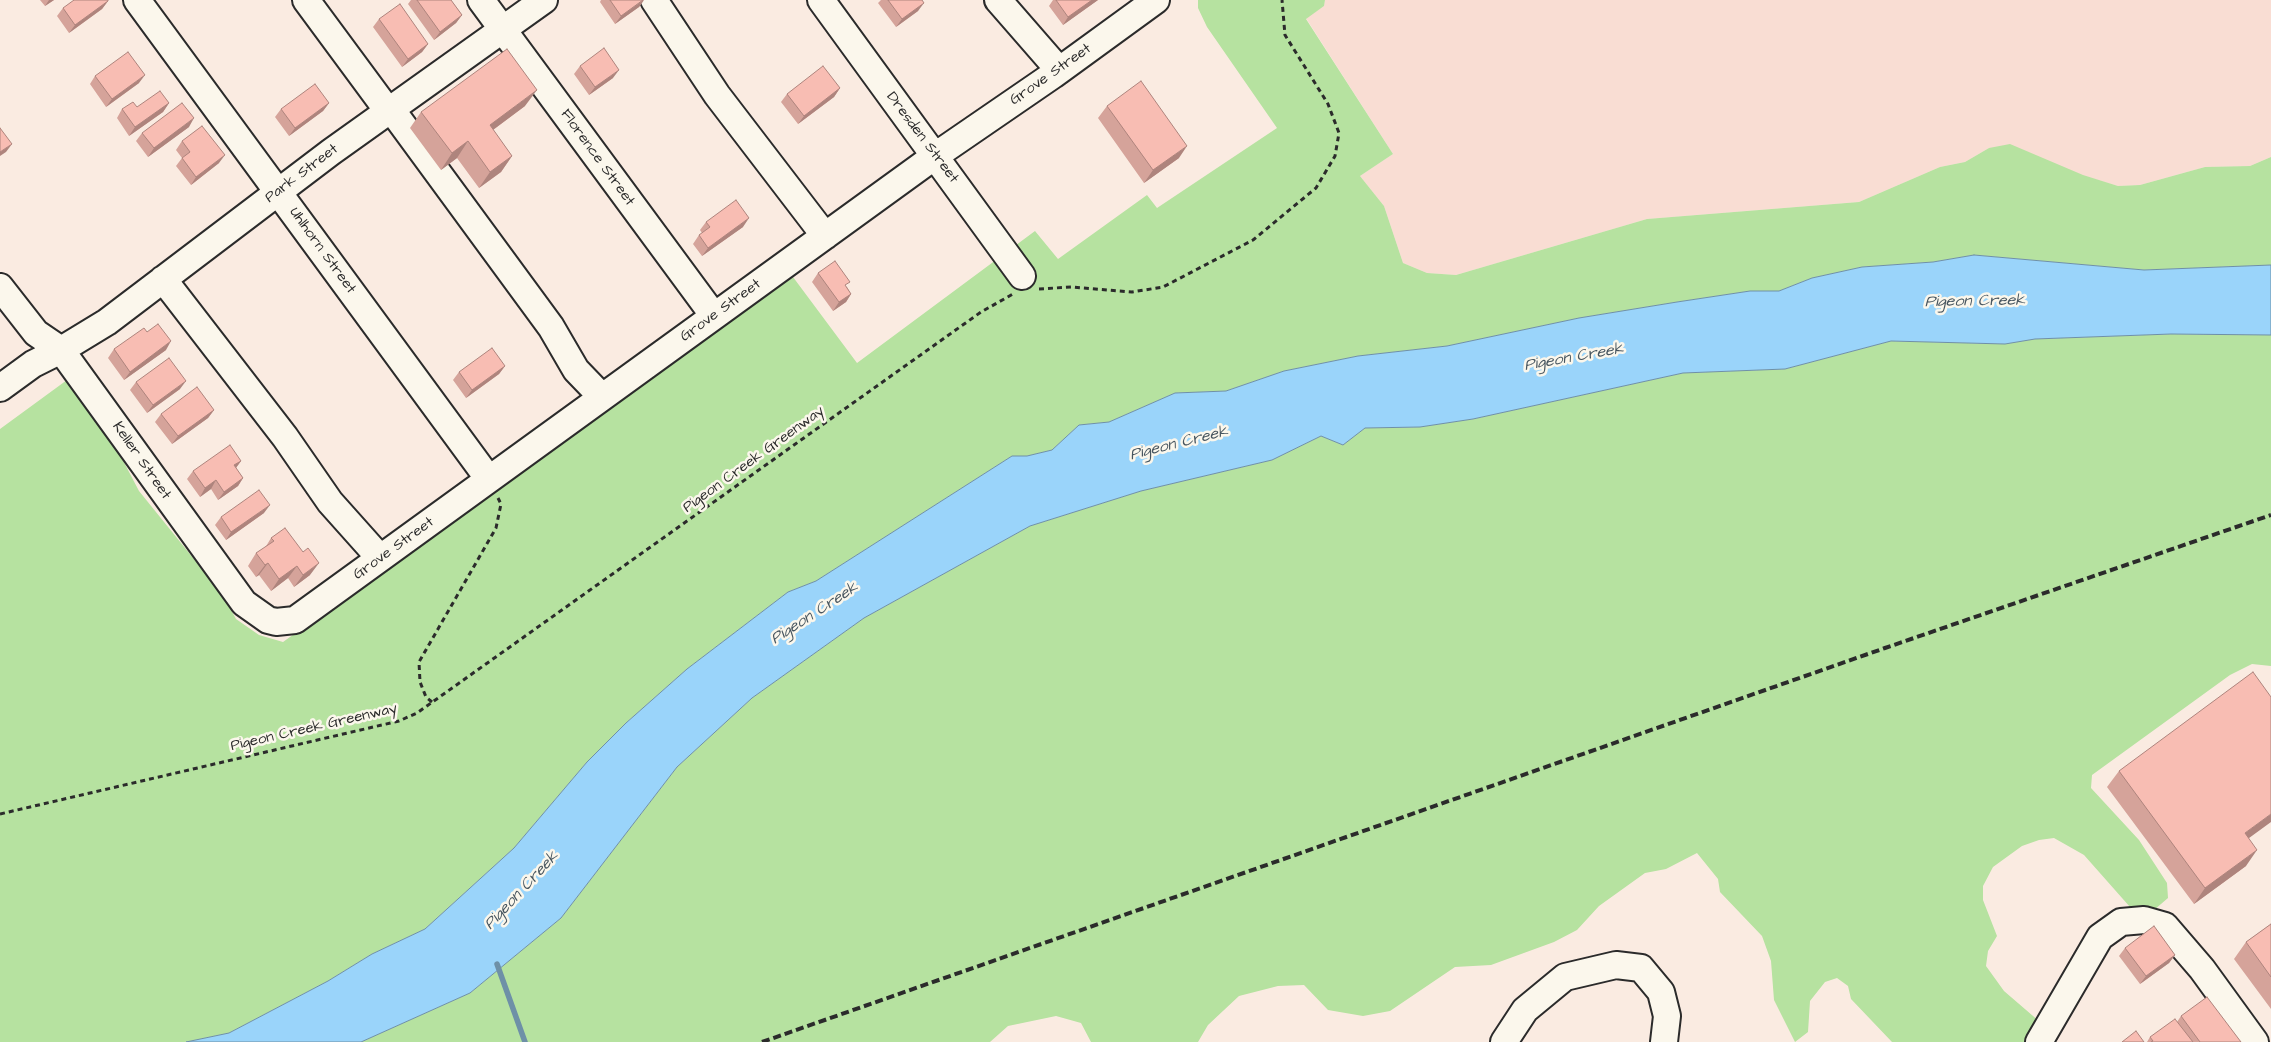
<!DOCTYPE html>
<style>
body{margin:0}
canvas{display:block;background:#faebe1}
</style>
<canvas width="2271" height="1042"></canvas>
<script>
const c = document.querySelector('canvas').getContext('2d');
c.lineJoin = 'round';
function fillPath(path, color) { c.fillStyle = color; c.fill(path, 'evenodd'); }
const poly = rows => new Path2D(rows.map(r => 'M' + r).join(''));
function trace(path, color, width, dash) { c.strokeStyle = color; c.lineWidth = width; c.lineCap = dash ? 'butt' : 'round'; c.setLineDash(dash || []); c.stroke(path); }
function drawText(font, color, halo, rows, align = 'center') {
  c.font = font + ' "Architects Daughter",sans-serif'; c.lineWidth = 5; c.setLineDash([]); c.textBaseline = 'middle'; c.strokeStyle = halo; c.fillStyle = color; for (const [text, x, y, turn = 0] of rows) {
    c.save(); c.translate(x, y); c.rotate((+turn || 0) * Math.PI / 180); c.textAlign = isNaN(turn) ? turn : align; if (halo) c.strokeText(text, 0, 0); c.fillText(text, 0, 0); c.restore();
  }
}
const built = poly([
 [1325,0,2271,0,2271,157,2250,166,2205,167,2140,185,2118,186,1989,148,1965,162,1940,167,1859,202,1647,219,1456,275,1427,273,1403,263,1384,206,1360,176,1393,154,1306,18,1324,6]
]);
const green = poly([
 [1198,0,1325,0,1324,6,1306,19,1393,154,1360,176,1384,206,1403,263,1427,273,1456,275,1647,219,1859,202,1940,167,1965,162,1989,148,2010,144,2083,175,2118,186,2140,185,2205,167,2250,166,2271,157,2271,265,2144,270,1974,255,1933,262,1862,267,1812,278,1779,291,1750,291,1677,302,1579,318,1447,346,1358,356,1284,371,1226,391,1175,393,1109,422,1079,425,1052,450,1027,456,1012,456,816,581,788,592,687,669,626,723,587,762,514,848,425,929,372,954,328,981,229,1033,186,1042,0,1042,0,429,67,380,117,449,139,491,223,595,236,619,259,635,283,642,793,277,857,363,1035,231,1058,259,1147,195,1157,208,1277,128,1207,27,1198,8],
 [2171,334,2271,335,2271,666,2252,664,2230,675,2092,775,2091,788,2139,840,2167,883,2168,898,2154,910,2130,907,2084,855,2054,838,2039,840,2022,846,1993,867,1983,886,1983,900,1997,936,1988,951,1986,966,2004,991,2040,1022,2026,1042,1892,1042,1851,999,1848,986,1837,978,1825,982,1810,1001,1808,1032,1795,1042,1774,1000,1771,961,1762,936,1720,892,1718,879,1697,853,1666,869,1645,873,1599,906,1577,930,1554,942,1491,965,1455,967,1390,1011,1363,1016,1328,1010,1304,985,1278,986,1239,996,1208,1025,1198,1042,1091,1042,1081,1023,1056,1016,1008,1026,990,1042,361,1042,470,993,561,918,677,767,752,698,864,618,1030,526,1141,491,1272,460,1321,436,1343,445,1365,428,1420,427,1473,419,1683,373,1785,369,1891,341,2005,344,2035,339]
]);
const water = poly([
 [1974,255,2144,270,2271,265,2271,335,2171,334,2035,339,2005,344,1891,341,1785,369,1683,373,1473,419,1420,427,1365,428,1343,445,1321,436,1272,460,1141,491,1030,526,864,618,752,698,677,767,561,918,470,993,361,1042,186,1042,229,1033,328,981,372,954,425,929,514,848,587,762,626,723,687,669,788,592,816,581,1012,456,1027,456,1052,450,1079,425,1109,422,1175,393,1226,391,1284,371,1358,356,1447,346,1579,318,1677,302,1750,291,1779,291,1812,278,1862,267,1933,262,1974,255]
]);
const stream = poly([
 [497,964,525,1042]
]);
const path = poly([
 [1039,289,1071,287,1132,292,1163,287,1253,240,1316,188,1335,156,1339,133,1328,104,1285,35,1282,0],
 [432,702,426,697,420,682,419,662,496,528,501,504,498,498],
 [0,814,399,721,417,713,981,312,1013,294]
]);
const minor = poly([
 [137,0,488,478],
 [306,0,388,111],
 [481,0,714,316],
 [654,0,717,95,825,236],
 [821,0,1022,276],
 [998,0,1059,70],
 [391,109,551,327,576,370,602,397],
 [163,279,285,437,330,502,380,558],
 [0,287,36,333,61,350,244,603,268,620,276,622,295,620,935,156,1053,75,1156,0],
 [0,388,33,364,61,350,107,322,331,152,544,0],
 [1504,1042,1525,1010,1565,977,1616,965,1641,968,1661,992,1667,1016,1664,1042],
 [2039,1042,2100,937,2121,922,2144,920,2165,926,2202,969,2255,1042]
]);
const rail = poly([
 [762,1042,1885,648,2271,515]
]);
const wall = poly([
 [40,0,54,0,45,6],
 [411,0,451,0,462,15,456,23,434,40,408,4],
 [601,0,644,0,639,7,615,24,600,2],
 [881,0,922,0,918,11,896,27,878,3],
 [1053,0,1098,0,1063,25,1049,6],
 [108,1,102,9,69,33,57,16,63,8],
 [379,19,428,44,422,52,402,67,373,27],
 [580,66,613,78,589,95,574,74],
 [95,76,139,83,106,107,90,84],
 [840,88,834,97,798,124,781,102,787,94],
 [169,103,163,112,129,136,117,118,122,109],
 [329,103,323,111,289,136,275,117,281,109],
 [525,106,493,130,512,156,501,172,479,188,457,158,441,170,410,128,421,112],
 [1107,106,1179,158,1144,183,1098,118],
 [189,127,148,157,136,141,142,133],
 [182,141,219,163,191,185,176,166,182,158,176,150],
 [706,222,743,227,702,256,693,244,699,235,702,233,700,230],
 [818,273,847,287,851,294,846,302,833,311,812,282],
 [147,332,166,350,124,380,108,358,114,349],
 [505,366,499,374,466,398,453,380,459,372],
 [136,382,180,389,147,413,130,390],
 [214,410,208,418,172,444,155,422,161,414],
 [241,461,236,468,243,478,238,486,218,500,211,489,200,497,187,479,193,471],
 [264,513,226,540,215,525,221,517],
 [271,538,310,575,294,587,288,578,271,591,259,575,256,577,248,566,256,553,265,548],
 [2119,771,2249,838,2246,866,2194,904,2107,787],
 [2271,924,2271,1009,2234,959,2246,942],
 [2125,948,2175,955,2169,963,2140,984,2119,956],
 [2181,1016,2241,1042,2147,1042,2150,1037,2177,1022]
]);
const shadedWall = poly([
 [49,0,54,0,45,6],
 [644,0,639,7,615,24,621,16],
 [1092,0,1098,0,1063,25,1068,17],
 [108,1,102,9,69,33,75,25],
 [924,3,918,11,896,27,902,19],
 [462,15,456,23,434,40,440,32],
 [428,44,422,52,402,67,408,59],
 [619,70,613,78,589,95,595,87],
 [145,75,139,83,106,107,112,99],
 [840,88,834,97,798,124,804,116],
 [537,90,525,106,478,141,490,125],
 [169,103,163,112,129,136,135,127],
 [329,103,323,111,289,136,295,128],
 [194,118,189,127,148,157,154,148],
 [468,141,457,158,441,170,452,153],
 [12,144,6,152,0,156,0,152],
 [1187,146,1179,158,1144,183,1153,170],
 [225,155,219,163,191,185,196,177],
 [512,156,501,172,479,188,490,172],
 [749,218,743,227,702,256,708,248],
 [851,294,846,302,833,311,839,302],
 [171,341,166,350,124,380,130,372],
 [505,366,499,374,466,398,472,390],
 [186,381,180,389,147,413,153,405],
 [214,410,208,418,172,444,178,436],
 [241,461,235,469,234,465],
 [243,478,238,486,218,500,224,492],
 [216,480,211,489,200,497,205,488],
 [270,505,264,513,226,540,231,532],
 [268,563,259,575,256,577,265,565],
 [319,563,310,575,294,587,303,575],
 [297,566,288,578,271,591,279,579],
 [2271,814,2271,822,2234,849,2245,833],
 [2257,850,2246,866,2194,904,2205,888],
 [2175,955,2169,963,2140,984,2146,976]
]);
const building = poly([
 [74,0,108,0,108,1,75,25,63,8,74,0],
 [417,0,451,0,462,15,440,32,417,0],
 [610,0,643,0,621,16,610,0],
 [888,0,922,0,924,3,902,19,888,0],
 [1056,0,1092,0,1068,17,1056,0],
 [400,4,428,44,408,59,379,19,400,4],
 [604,48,619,70,595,87,580,66,604,48],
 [507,49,537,90,490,125,512,156,490,172,468,141,452,153,421,112,507,49],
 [128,52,145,75,112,99,95,76,128,52],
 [823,66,840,88,804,116,787,94,823,66],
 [1141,81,1187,146,1153,170,1107,106,1141,81],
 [315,84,329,103,295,128,281,109,315,84],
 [160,91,169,103,135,127,122,109,133,102,137,107,160,91],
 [182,103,194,118,154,148,142,133,182,103],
 [202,126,225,155,196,177,182,158,190,152,182,141,202,126],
 [0,128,12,144,0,152,0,128],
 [736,200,749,218,708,248,699,235,710,227,706,222,736,200],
 [835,261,850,282,845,285,851,294,839,302,818,273,835,261],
 [158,324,171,341,130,372,114,349,144,328,147,332,158,324],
 [492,348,505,366,472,390,459,372,492,348],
 [169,358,186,381,153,405,136,382,169,358],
 [197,387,214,410,178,436,161,414,197,387],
 [230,445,241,461,234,465,243,478,224,492,216,480,205,488,193,471,230,445],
 [259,490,270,505,231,532,221,517,259,490],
 [285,528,303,552,308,548,319,563,303,575,297,566,279,579,268,563,265,565,256,553,274,541,271,538,285,528],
 [2253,672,2271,697,2271,814,2245,833,2257,850,2205,888,2119,771,2253,672],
 [2271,924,2271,977,2246,942,2271,924],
 [2154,926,2175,955,2146,976,2125,948,2154,926],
 [2207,997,2241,1042,2200,1042,2181,1016,2207,997],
 [2175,1019,2193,1042,2151,1042,2153,1041,2150,1037,2175,1019],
 [2136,1031,2144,1042,2122,1042,2136,1031]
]);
const streetNames = [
 ["Grove Street",1051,75,-35],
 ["Dresden Street",922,138,53],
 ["Florence Street",597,158,54],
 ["Park Street",302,174,-37],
 ["Uhlhorn Street",322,251,54],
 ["Grove Street",721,311,-36],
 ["Pigeon Creek Greenway",754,460,-36],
 ["Keller Street",141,461,55],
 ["Grove Street",394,549,-36],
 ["Pigeon Creek Greenway",314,728,-13]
];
const waterNames = [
 ["Pigeon Creek",1975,302,-1],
 ["Pigeon Creek",1574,358,-10],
 ["Pigeon Creek",1179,444,-14],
 ["Pigeon Creek",815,614,-33],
 ["Pigeon Creek",522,891,-47]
];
fillPath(built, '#f9ddd3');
fillPath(green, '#b6e2a0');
fillPath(water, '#9ad4fa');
trace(water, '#6e90a7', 1);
trace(stream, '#6e90a7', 5.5);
trace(minor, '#2b2b2b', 30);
trace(path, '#2b2b2b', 3, [5, 4]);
trace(minor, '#fbf7ec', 26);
trace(rail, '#2b2b2b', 4, [8, 4]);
fillPath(wall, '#d5a39a');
fillPath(shadedWall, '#ae847d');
fillPath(building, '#f8bdb3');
trace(building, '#ae847d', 1);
drawText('15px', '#2b2b2b', '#fbf7ec', streetNames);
drawText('italic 16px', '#47555f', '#fbf7ec', waterNames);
</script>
